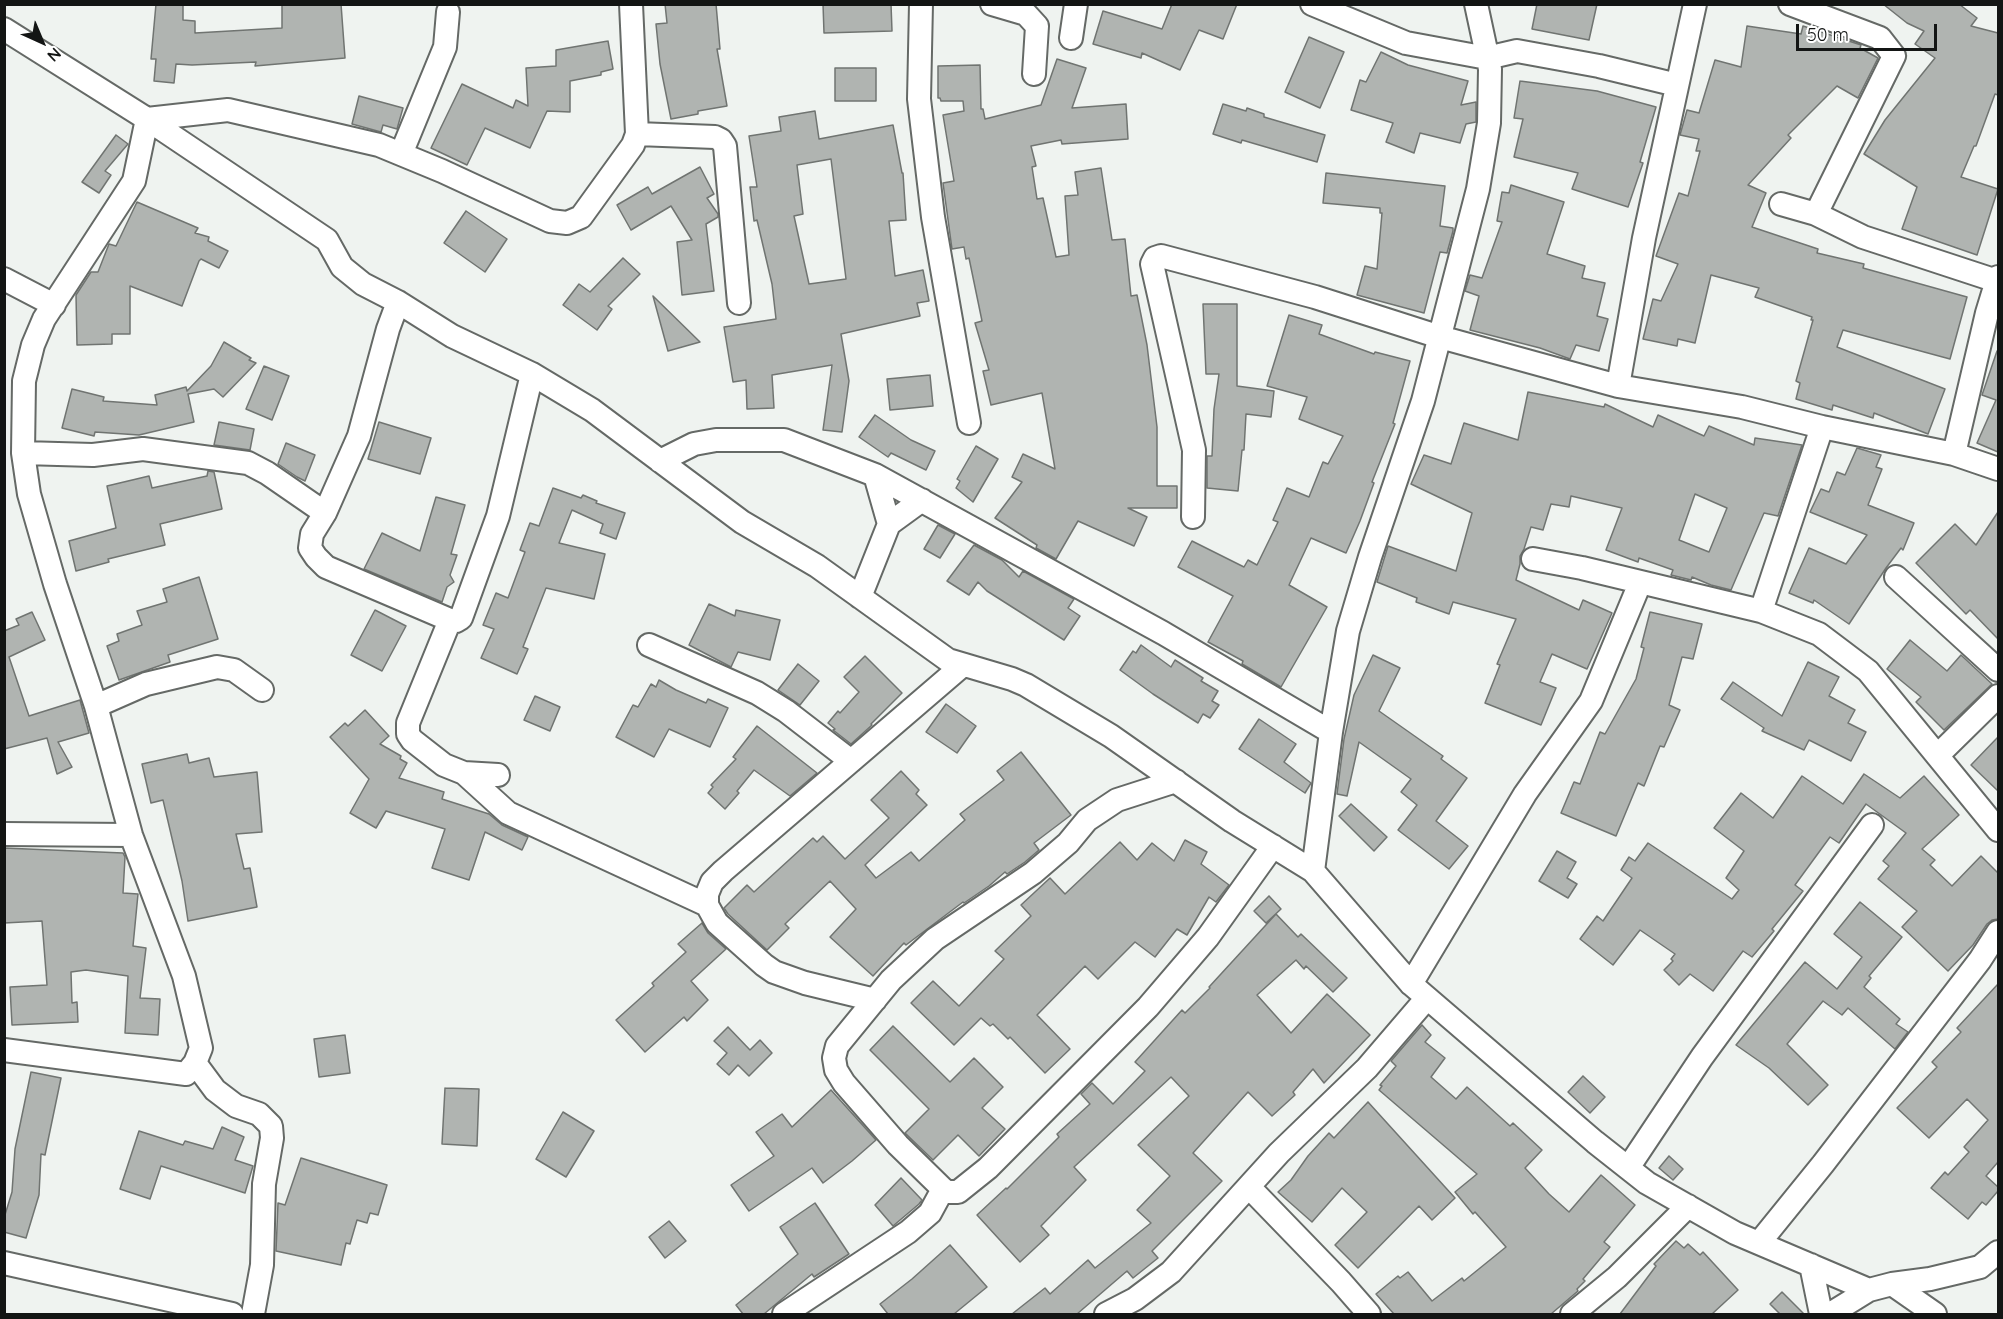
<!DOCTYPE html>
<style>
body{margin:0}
#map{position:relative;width:2003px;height:1319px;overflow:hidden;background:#eff3f0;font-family:Quicksand,sans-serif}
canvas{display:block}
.frame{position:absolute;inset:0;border:6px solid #131514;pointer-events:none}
.north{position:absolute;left:12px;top:12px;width:60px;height:60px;-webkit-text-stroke:4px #fff;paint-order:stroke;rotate:136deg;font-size:16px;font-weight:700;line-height:24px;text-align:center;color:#131514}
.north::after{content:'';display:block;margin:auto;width:21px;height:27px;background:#131514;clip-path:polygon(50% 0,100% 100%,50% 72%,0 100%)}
.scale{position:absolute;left:1796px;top:24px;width:141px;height:27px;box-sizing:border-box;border:3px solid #131514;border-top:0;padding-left:8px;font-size:18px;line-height:21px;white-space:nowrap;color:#131514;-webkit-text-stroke:4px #fff;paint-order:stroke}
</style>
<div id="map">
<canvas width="2003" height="1319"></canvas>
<div class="frame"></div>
<div class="north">N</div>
<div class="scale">50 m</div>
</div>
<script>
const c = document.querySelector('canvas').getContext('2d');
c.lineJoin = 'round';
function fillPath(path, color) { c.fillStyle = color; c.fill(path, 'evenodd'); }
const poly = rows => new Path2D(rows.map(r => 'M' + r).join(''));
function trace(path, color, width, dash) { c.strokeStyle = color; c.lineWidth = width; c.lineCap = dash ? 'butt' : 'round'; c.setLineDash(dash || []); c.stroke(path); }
const building = poly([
 [156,4,183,4,183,20,195,21,195,33,282,28,282,4,341,4,345,58,255,66,256,62,192,65,176,64,174,83,154,81,156,59,151,59,156,4],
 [665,4,716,4,720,49,717,49,727,106,698,111,698,114,671,119,660,64,656,24,667,23,665,4],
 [823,4,891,4,892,31,824,33,823,4],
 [1172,4,1237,4,1223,39,1199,30,1180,70,1142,53,1141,58,1093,44,1103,11,1162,29,1172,4],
 [1537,4,1597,4,1589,40,1532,29,1537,4],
 [1883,4,1959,4,1977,18,1971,26,1998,33,1998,95,1995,94,1976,146,1974,146,1961,177,1998,189,1977,255,1902,229,1917,187,1864,154,1885,120,1935,58,1915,44,1924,31,1907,23,1883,4],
 [1747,26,1801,34,1803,26,1861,45,1860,48,1878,58,1858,98,1837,86,1788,135,1791,138,1748,185,1766,193,1752,227,1818,249,1817,253,1864,264,1863,268,1967,297,1950,359,1843,330,1837,347,1945,389,1928,434,1874,413,1873,418,1833,405,1832,410,1796,399,1800,383,1796,381,1813,320,1811,320,1812,317,1755,297,1759,288,1711,275,1695,343,1678,339,1677,346,1643,339,1653,299,1661,301,1678,264,1656,256,1679,193,1688,196,1700,151,1696,151,1699,139,1680,135,1687,110,1699,113,1715,60,1741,67,1747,26],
 [1309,37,1344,52,1320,108,1285,92,1309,37],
 [608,41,613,69,601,72,601,75,570,81,570,112,547,111,530,148,485,128,467,165,431,148,462,84,513,108,516,100,528,106,526,68,556,66,556,50,608,41],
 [1381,52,1408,65,1468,81,1461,105,1476,102,1476,122,1466,124,1460,143,1420,133,1414,153,1386,142,1393,123,1351,110,1360,80,1366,82,1381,52],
 [1057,59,1086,68,1072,108,1126,104,1128,139,1062,144,1061,140,1031,146,1036,166,1032,167,1037,199,1043,198,1056,257,1069,255,1065,196,1078,195,1075,172,1101,168,1112,240,1125,239,1131,296,1137,295,1147,345,1157,427,1157,486,1177,486,1177,508,1128,508,1147,517,1134,546,1078,521,1056,559,1036,548,1037,545,995,518,1022,482,1012,477,1023,454,1055,469,1042,393,991,405,983,371,989,370,975,323,982,321,969,258,966,259,964,247,952,249,943,183,954,181,943,115,964,111,963,101,941,101,940,98,938,98,938,66,980,65,981,109,983,109,985,119,1041,105,1057,59],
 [835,68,876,68,876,101,835,101,835,68],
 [1520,81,1597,91,1656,107,1640,162,1643,163,1628,207,1572,189,1578,173,1514,157,1523,119,1514,118,1520,81],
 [359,96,403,108,397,129,383,125,381,132,352,124,359,96],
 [1223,104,1246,111,1247,108,1264,114,1264,117,1325,135,1317,162,1242,140,1241,143,1213,134,1223,104],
 [815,111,819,139,893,125,902,173,903,173,906,220,889,221,895,276,923,270,929,301,917,303,920,316,841,334,849,381,842,432,823,430,832,365,772,375,774,408,747,409,746,380,733,382,724,327,776,319,772,284,757,220,754,221,750,187,757,187,749,136,781,131,779,117,815,111],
 [831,159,846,279,809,284,794,216,803,214,797,165,831,159],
 [116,135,128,144,105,171,111,175,99,193,82,182,116,135],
 [700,167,714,194,707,198,718,214,718,217,706,224,714,291,682,295,677,242,692,240,671,206,631,230,617,205,648,187,652,194,700,167],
 [1326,173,1445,186,1440,226,1453,228,1453,231,1447,253,1440,252,1424,313,1357,295,1365,266,1377,269,1382,213,1380,213,1380,208,1323,203,1326,173],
 [1511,185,1564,202,1547,254,1585,266,1582,278,1605,283,1597,316,1608,319,1599,351,1576,345,1570,359,1540,348,1470,330,1479,296,1465,291,1470,275,1482,278,1502,222,1497,221,1502,192,1509,193,1511,185],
 [137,202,198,228,195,233,209,237,208,241,228,251,219,268,201,259,199,261,182,306,130,286,130,334,112,334,112,344,77,345,76,295,91,272,98,272,109,244,116,246,137,202],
 [466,211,507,239,485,272,444,243,466,211],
 [623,258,640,274,608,306,612,309,597,330,563,305,579,284,590,292,623,258],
 [653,296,700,342,668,351,653,296],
 [1203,304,1237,304,1237,386,1274,391,1271,417,1246,414,1244,450,1242,450,1238,491,1207,488,1207,456,1212,456,1214,409,1219,374,1206,374,1203,304],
 [1289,315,1322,325,1319,334,1374,354,1375,352,1410,361,1393,423,1395,424,1372,482,1374,483,1360,521,1346,553,1311,538,1289,585,1327,607,1281,687,1242,664,1243,661,1208,642,1233,596,1178,567,1192,541,1244,567,1248,560,1257,565,1278,522,1273,520,1287,488,1309,497,1323,462,1328,464,1343,436,1299,419,1307,397,1267,386,1289,315],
 [224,342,251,358,249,360,256,363,223,397,214,389,188,394,194,422,139,435,95,432,94,436,62,428,72,389,104,397,103,401,157,405,155,395,186,387,187,391,211,366,224,342],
 [1997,351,1998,352,1998,452,1977,443,1996,400,1982,395,1997,351],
 [264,366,289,376,272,420,246,409,264,366],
 [930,375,933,406,890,410,887,379,930,375],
 [1528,392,1604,407,1605,404,1653,427,1658,415,1704,436,1709,426,1754,445,1755,438,1802,445,1778,516,1764,513,1731,590,1711,585,1692,577,1691,580,1671,575,1673,570,1639,558,1638,562,1606,550,1622,508,1571,496,1569,507,1551,504,1543,530,1531,527,1524,549,1520,556,1520,564,1516,580,1579,610,1583,600,1612,613,1587,669,1552,654,1540,682,1556,688,1541,725,1485,703,1500,665,1497,664,1516,619,1453,602,1449,614,1416,602,1417,598,1377,582,1388,546,1456,571,1472,513,1411,484,1424,455,1451,464,1464,423,1518,440,1528,392],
 [1695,494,1727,508,1709,552,1679,540,1695,494],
 [875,415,911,440,935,451,926,470,891,453,888,457,859,437,875,415],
 [219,422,254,429,250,450,214,445,219,422],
 [379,422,431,438,420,474,368,459,379,422],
 [286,443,315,455,305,481,297,477,278,464,286,443],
 [976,446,998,459,973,502,956,488,960,481,957,479,976,446],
 [1857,448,1881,455,1876,467,1882,469,1868,505,1914,523,1903,550,1901,548,1886,568,1849,624,1814,600,1813,603,1789,593,1809,548,1846,564,1867,535,1810,512,1821,489,1829,492,1837,472,1845,475,1857,448],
 [208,471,214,472,222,509,160,524,165,545,108,559,109,562,76,571,69,541,116,528,107,486,149,476,152,488,207,476,208,471],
 [553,488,581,498,583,495,597,501,596,503,625,513,616,539,600,533,603,524,572,510,559,543,605,554,594,599,546,588,523,647,528,649,517,674,481,658,494,629,483,625,496,593,508,598,525,552,520,550,530,523,539,526,553,488],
 [436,497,465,505,451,554,457,555,450,575,454,582,447,587,442,602,364,569,382,533,420,551,436,497],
 [1998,512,1998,639,1970,610,1966,614,1916,563,1955,524,1976,545,1998,512],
 [938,525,955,534,940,558,924,549,938,525],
 [974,545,1002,560,1019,577,1023,571,1074,599,1068,608,1080,616,1064,640,987,591,978,582,969,595,947,581,974,545],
 [199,577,218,639,168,655,170,662,119,680,107,646,119,641,117,634,142,625,137,611,167,602,163,589,199,577],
 [709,604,735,616,736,610,780,620,770,660,738,652,731,667,689,645,709,604],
 [375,610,406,626,382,671,351,655,375,610],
 [32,612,45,640,9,657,29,716,80,700,89,733,58,742,72,767,57,774,47,738,4,749,4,631,19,625,16,619,32,612],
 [1650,612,1702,624,1693,659,1682,657,1669,705,1680,710,1664,747,1660,746,1644,786,1638,783,1616,836,1561,813,1574,782,1580,784,1600,732,1605,734,1636,679,1644,648,1641,647,1650,612],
 [1910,640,1947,671,1961,655,1992,684,1944,730,1916,702,1921,697,1887,669,1910,640],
 [1141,645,1171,667,1175,660,1203,678,1201,681,1218,691,1212,701,1219,705,1210,718,1203,714,1198,723,1153,694,1120,670,1133,651,1136,653,1141,645],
 [1373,655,1400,668,1379,711,1443,756,1441,759,1467,778,1436,821,1468,846,1449,869,1398,830,1417,805,1401,792,1411,779,1359,742,1347,796,1337,794,1344,739,1354,695,1373,655],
 [865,656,902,693,871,724,872,725,851,744,833,730,835,729,828,723,838,711,840,713,859,692,844,677,865,656],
 [1808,662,1839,677,1829,696,1855,710,1848,723,1866,732,1851,761,1809,740,1804,750,1762,731,1764,728,1721,699,1733,682,1782,716,1808,662],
 [798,664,819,681,800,705,778,690,798,664],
 [659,680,676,690,706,703,708,699,728,708,710,747,669,729,654,757,616,737,633,705,638,707,651,684,656,687,659,680],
 [535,696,560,707,550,731,524,720,535,696],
 [946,704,976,726,957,753,926,732,946,704],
 [365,710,389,736,380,744,401,756,400,759,407,763,399,778,444,792,442,799,489,814,502,825,528,837,522,850,485,832,469,880,432,868,445,829,386,811,376,828,350,813,369,779,330,737,345,723,348,726,365,710],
 [1259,719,1296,744,1284,762,1311,783,1305,793,1239,749,1259,719],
 [757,726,817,773,790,796,754,770,737,791,739,793,725,809,708,793,713,787,711,785,736,759,733,757,757,726],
 [1998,737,1998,791,1971,765,1998,737],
 [1021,752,1071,815,1034,843,1039,850,1025,862,1007,874,1005,872,989,886,964,903,963,902,906,945,904,943,873,976,830,937,856,909,830,881,785,924,789,928,767,950,728,914,724,908,747,885,754,892,813,838,817,842,823,836,845,859,889,818,871,800,901,771,919,790,916,794,927,805,865,865,876,878,911,852,919,861,965,820,960,814,1004,780,997,771,1021,752],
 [187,754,189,763,209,758,214,777,257,772,262,832,236,834,244,869,250,868,257,907,188,921,182,881,163,800,151,803,142,764,187,754],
 [1864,774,1900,798,1924,776,1959,815,1922,849,1935,860,1930,865,1952,886,1981,856,1998,873,1998,919,1992,920,1987,924,1973,945,1948,971,1902,927,1917,911,1878,879,1889,866,1883,861,1906,833,1866,804,1839,843,1830,837,1795,885,1803,891,1772,929,1774,931,1752,957,1743,951,1713,991,1690,974,1679,985,1664,970,1673,961,1671,959,1675,954,1640,930,1613,965,1580,939,1597,916,1603,921,1632,878,1621,870,1629,857,1635,861,1648,843,1732,899,1739,890,1726,878,1744,851,1714,828,1741,793,1773,818,1802,776,1843,804,1864,774],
 [1351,804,1387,837,1374,851,1339,816,1351,804],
 [1185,840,1207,852,1201,864,1229,885,1216,902,1209,897,1187,935,1177,929,1155,957,1135,942,1098,979,1085,966,1037,1015,1070,1049,1045,1073,1010,1037,1008,1039,993,1024,990,1026,981,1018,954,1045,911,1003,933,981,959,1006,1004,959,995,951,1031,916,1021,905,1050,878,1065,894,1120,842,1137,860,1152,843,1174,861,1185,840],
 [4,848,123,853,125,857,123,893,138,894,133,946,146,948,140,998,160,999,158,1035,125,1033,128,976,86,970,71,972,72,1003,77,1002,78,1022,12,1025,10,987,47,985,42,921,4,923,4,848],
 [1557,851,1576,862,1567,878,1577,884,1568,898,1539,881,1557,851],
 [1269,896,1281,909,1266,923,1254,911,1269,896],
 [1860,902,1902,937,1869,976,1871,978,1864,987,1900,1019,1896,1024,1908,1032,1895,1049,1848,1008,1842,1015,1823,1001,1787,1044,1828,1085,1808,1105,1769,1068,1736,1045,1805,962,1837,989,1862,957,1834,934,1860,902],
 [1276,914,1298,937,1301,934,1347,978,1333,992,1306,966,1304,969,1296,960,1257,995,1291,1033,1327,994,1370,1035,1324,1083,1313,1069,1293,1092,1295,1095,1272,1116,1248,1092,1193,1153,1222,1181,1152,1251,1158,1258,1133,1278,1127,1271,1077,1314,1012,1314,1045,1288,1050,1294,1088,1260,1095,1268,1151,1223,1137,1210,1170,1176,1138,1145,1189,1096,1171,1077,1074,1167,1086,1180,1041,1226,1049,1235,1020,1262,977,1215,1006,1188,1007,1189,1059,1137,1057,1134,1090,1104,1081,1094,1092,1083,1113,1104,1145,1071,1135,1062,1182,1010,1185,1013,1210,988,1209,987,1276,914],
 [702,923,708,933,726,949,691,981,708,1000,687,1021,684,1017,645,1052,616,1020,654,986,652,983,686,952,678,944,702,923],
 [1998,984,1998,1162,1986,1176,1998,1187,1998,1191,1986,1205,1982,1202,1968,1219,1931,1188,1945,1172,1948,1175,1969,1152,1964,1147,1988,1120,1967,1099,1929,1138,1897,1108,1937,1067,1932,1062,1961,1032,1957,1028,1998,984],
 [1422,1025,1431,1035,1425,1042,1445,1058,1431,1077,1456,1099,1467,1087,1510,1126,1513,1123,1542,1150,1525,1168,1549,1194,1569,1212,1601,1175,1635,1205,1604,1242,1610,1247,1583,1279,1585,1281,1577,1289,1578,1291,1551,1314,1394,1314,1376,1294,1398,1276,1400,1278,1408,1272,1432,1301,1462,1278,1464,1281,1506,1247,1475,1212,1473,1214,1455,1192,1477,1174,1379,1090,1382,1086,1380,1085,1396,1066,1391,1061,1422,1025],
 [893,1026,950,1082,974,1058,1003,1087,982,1108,1005,1129,979,1156,958,1135,933,1160,905,1133,929,1109,870,1050,893,1026],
 [728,1027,750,1050,760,1040,772,1053,749,1076,738,1065,729,1075,717,1064,727,1053,714,1041,728,1027],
 [345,1035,350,1073,319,1077,314,1039,345,1035],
 [31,1072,61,1078,45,1155,41,1154,39,1195,26,1238,4,1232,4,1218,12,1192,15,1149,31,1072],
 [1583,1076,1605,1097,1590,1113,1568,1092,1583,1076],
 [445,1088,479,1089,477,1146,442,1144,445,1088],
 [831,1090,876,1140,852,1161,823,1183,812,1168,749,1211,731,1185,774,1156,756,1132,782,1114,792,1127,831,1090],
 [1368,1102,1455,1198,1432,1220,1419,1206,1358,1268,1335,1245,1367,1212,1342,1188,1312,1222,1278,1192,1291,1180,1308,1156,1329,1133,1334,1138,1368,1102],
 [563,1112,594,1131,566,1177,536,1159,563,1112],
 [222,1127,244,1137,235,1160,253,1166,245,1193,161,1166,150,1199,120,1189,139,1131,183,1145,185,1141,213,1149,222,1127],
 [1669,1156,1683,1169,1673,1180,1659,1168,1669,1156],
 [301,1158,387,1185,378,1215,370,1213,367,1223,357,1220,350,1244,346,1243,341,1265,276,1251,278,1203,285,1205,301,1158],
 [901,1178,922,1200,919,1204,893,1226,875,1205,901,1178],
 [815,1203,849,1254,814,1277,812,1274,764,1314,743,1314,736,1305,798,1254,780,1227,815,1203],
 [669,1221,686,1241,665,1258,649,1237,669,1221],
 [1676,1241,1684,1248,1688,1244,1700,1255,1703,1252,1738,1290,1712,1314,1620,1314,1656,1266,1654,1264,1676,1241],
 [950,1245,987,1287,954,1314,888,1314,880,1304,912,1279,950,1245],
 [1782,1292,1804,1314,1780,1314,1770,1304,1782,1292]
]);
const street = poly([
 [921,4,919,99,933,217,969,423],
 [992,4,1026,14,1037,26,1034,74],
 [1312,4,1406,43,1487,58,1517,51,1599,66,1677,85],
 [1790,4,1880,38,1894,56,1816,214],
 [4,29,147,119,327,240,342,267,363,284,398,302,452,336,532,374,592,410,742,522,817,566,948,660,1012,679,1026,685,1111,736,1232,821,1313,871,1411,984,1595,1142,1647,1183,1735,1233,1869,1290],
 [1071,38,1076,4],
 [147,119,228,110,379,145,442,171,550,221,567,223,581,217,633,145,637,134,631,4],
 [637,134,715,137,721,140,725,146,739,303],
 [401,154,445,47,448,12],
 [1781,204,1816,214,1863,237,1997,281],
 [4,279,54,305],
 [398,302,388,329,359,436,325,513,312,534,310,548,316,557,326,567,450,620,456,621,461,618,498,516,532,374],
 [1618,386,1644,238,1695,4],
 [23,453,93,455,143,449,248,463,267,473,325,513],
 [1954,454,1987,313,1998,277],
 [660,461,694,444,716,440,784,440,875,475,1163,633,1331,732],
 [875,475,889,524],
 [1193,517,1194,450,1152,264,1155,258,1161,256,1315,297,1440,337,1618,386,1742,407,1822,427,1954,454,1998,469],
 [1533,559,1582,568,1761,611,1819,634,1868,671,1998,830],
 [1896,577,1998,670],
 [860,597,889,524,922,500],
 [1761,611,1822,427],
 [450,620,408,723,408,734,412,740,444,765,464,773,498,775],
 [649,645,757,693,786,711,851,761],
 [96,706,146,684,217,667,234,670,262,690],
 [1938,755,1998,696],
 [464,773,508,813,707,905],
 [1176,781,1117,800,1087,820,1068,843,1033,873,935,939,891,980,837,1046,834,1058,836,1070,844,1083,898,1145,946,1192,958,1192,988,1168,1148,1007,1208,937,1273,846],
 [4,834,131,835],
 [1313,871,1331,732,1348,631,1370,557,1423,401,1478,189,1489,123,1490,69,1476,4],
 [1411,984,1525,794,1591,701,1640,583],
 [875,1000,805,983,774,972,764,965,717,923,707,905,707,894,712,882,723,871,963,665],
 [4,1050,186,1074,195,1063,201,1048,184,976,131,835,96,706,55,584,29,494,23,453,24,381,33,345,44,319,134,181,147,119],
 [195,1063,215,1090,236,1106,259,1114,271,1126,272,1138,264,1184,262,1265,253,1314],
 [1628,1168,1702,1057,1872,825],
 [1249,1187,1341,1282,1369,1314],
 [1759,1243,1823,1164,1980,960,1998,932],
 [4,1263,232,1314],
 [1811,1265,1821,1314],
 [1892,1284,1935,1314],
 [784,1314,908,1232,930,1213,943,1189],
 [1106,1314,1135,1299,1171,1272,1279,1153,1367,1068,1427,998],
 [1572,1314,1617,1277,1688,1206],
 [1830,1314,1869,1290,1892,1284,1930,1279,1980,1267,1998,1252]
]);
fillPath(building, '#b0b4b1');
trace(building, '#707471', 1.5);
trace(street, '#656966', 26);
trace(street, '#fff', 22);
</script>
